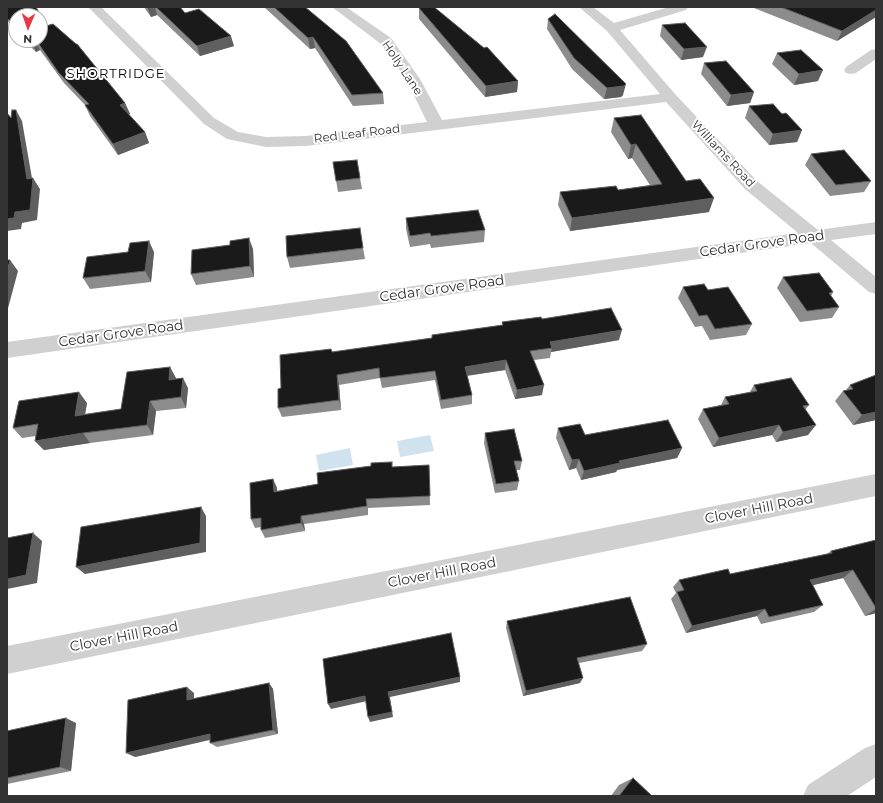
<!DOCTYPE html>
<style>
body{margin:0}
#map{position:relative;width:883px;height:803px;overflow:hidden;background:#fff;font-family:Montserrat,sans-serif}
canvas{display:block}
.frame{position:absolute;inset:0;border:8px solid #333;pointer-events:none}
.north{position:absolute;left:8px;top:8px;width:40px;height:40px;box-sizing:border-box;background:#fff;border:1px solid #adadad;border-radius:50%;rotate:182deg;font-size:11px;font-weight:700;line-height:16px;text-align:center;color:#333}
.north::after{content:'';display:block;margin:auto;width:14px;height:18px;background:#e63946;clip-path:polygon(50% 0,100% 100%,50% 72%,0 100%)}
</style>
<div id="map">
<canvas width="883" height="803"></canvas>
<div class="frame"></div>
<div class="north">N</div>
</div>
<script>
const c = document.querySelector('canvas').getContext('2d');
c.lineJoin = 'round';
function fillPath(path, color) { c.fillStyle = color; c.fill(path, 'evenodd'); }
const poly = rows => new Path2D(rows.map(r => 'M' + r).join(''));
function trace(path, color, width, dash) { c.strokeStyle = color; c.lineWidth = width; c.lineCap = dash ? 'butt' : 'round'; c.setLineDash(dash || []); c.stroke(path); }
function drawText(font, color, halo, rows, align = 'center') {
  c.font = font + ' Montserrat,sans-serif'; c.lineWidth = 4; c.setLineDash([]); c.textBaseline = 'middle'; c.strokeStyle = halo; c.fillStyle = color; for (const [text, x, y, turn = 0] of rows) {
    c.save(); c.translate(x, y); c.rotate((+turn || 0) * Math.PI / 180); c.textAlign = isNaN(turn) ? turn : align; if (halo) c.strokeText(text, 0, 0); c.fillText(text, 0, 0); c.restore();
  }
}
const water = poly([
 [430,435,434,451,400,457,397,441],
 [350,448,353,465,319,471,316,455]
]);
const minor = poly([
 [88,7,101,7,214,118,238,132,266,137,306,136,427,122,406,79,381,44,332,7,346,7,391,38,420,79,442,120,660,94,607,31,579,7,593,7,614,23,669,7,688,7,686,10,620,30,675,94,757,181,818,230,876,222,876,234,831,240,876,277,876,294,869,292,811,243,7,358,7,342,798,233,745,189,666,102,306,146,266,147,227,139,204,124,88,7],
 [876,49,876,59,856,73,851,74,846,73,844,70,846,67,871,50,876,49],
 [876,474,876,496,7,674,7,646,876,474],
 [876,744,876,777,847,796,803,796,808,785,865,748,876,744]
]);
const wall = poly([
 [7,7,36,7,46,26,53,24,76,44,77,44,125,103,130,114,129,114,145,132,149,143,118,155,90,116,85,105,64,83,40,50,36,52,24,40,40,40,40,16,16,16,16,32,12,29,7,19],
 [144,7,180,7,185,13,234,46,200,56,157,15,151,17],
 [264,7,305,7,383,93,384,104,353,106,315,48,310,49],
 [754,7,876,7,876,17,837,41,754,8],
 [419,8,518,81,517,92,485,97,419,19],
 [548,19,623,95,621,97,604,99,572,69,547,29],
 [662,25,703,57,681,60,660,36],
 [777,53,818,81,794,85,772,64],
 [704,63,754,92,750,103,727,106,701,74],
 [749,106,782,114,802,130,797,142,769,145,745,118],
 [614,118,686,181,709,212,570,231,558,205,560,192,618,190,650,185,632,158,628,159,611,132],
 [811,154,871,181,864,192,830,196,805,165],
 [333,162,360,178,362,189,338,192],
 [406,218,485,230,484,242,431,248,430,244,410,247,406,229],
 [363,248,365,259,290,268,287,257],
 [253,249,254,277,196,285,191,274],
 [154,252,151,282,90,289,83,278],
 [783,277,833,292,831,296,839,307,832,318,800,322,777,288],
 [683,287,708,290,752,324,746,335,710,340,702,326,695,327,678,298],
 [542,319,619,340,551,352,550,358,534,360,542,395,515,399,505,370,467,376,472,395,472,404,441,409,435,380,382,388,380,378,339,385,341,410,282,417,278,408,281,388,331,349,332,352,432,338,432,335,502,325,502,322],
 [170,367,176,379,188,388,186,408,156,411,153,435,90,443,44,450,35,441,36,436,22,438,13,428,87,403,85,414,121,409],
 [876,375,876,420,853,425,835,401,843,391,846,390,850,385],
 [754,385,809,405,806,409,808,435,776,442,772,435,713,447,698,419,703,409,721,405,725,397,750,392],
 [558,428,585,435,682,448,677,458,617,470,616,472,581,480,576,468,569,470,556,438],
 [485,433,522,461,520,470,516,470,519,481,517,490,495,493,484,443],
 [429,465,430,505,368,508,368,515,304,524,305,531,265,538,261,530,261,527,255,528,251,519,273,479,277,488,277,491,318,484,392,467],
 [876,540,876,613,865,616,843,578,813,585,823,605,814,612,761,624,757,616,686,633,671,599,676,593,673,587,679,580,730,574,827,554,831,551],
 [507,621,647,644,642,651,579,663,580,683,523,696,506,628],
 [269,683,273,689,278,734,217,747,210,743,210,740,135,757,194,693,194,699],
 [76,723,71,771,7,784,7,731],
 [633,778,652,796,611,796,619,785]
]);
const shadedWall = poly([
 [147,7,155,7,157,15,151,17],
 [876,10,876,17,837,41,842,31],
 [231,36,234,46,200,56,197,46],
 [313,37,315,48,310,49,308,38],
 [36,40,40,50,36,52,31,41],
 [707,47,703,57,681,60,684,49],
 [823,70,818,81,794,85,799,74],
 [518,81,517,92,485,97,486,86],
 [626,84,623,95,621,97,604,99,607,88],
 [754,92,750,103,727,106,731,95],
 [125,103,130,114,124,116,120,105],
 [16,110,22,121,33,184,33,178,40,189,37,220,22,223,21,229,7,231,7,219,15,212,27,179],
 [802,130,797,142,769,145,773,134],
 [145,132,149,143,118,155,113,144],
 [636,144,632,158,628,159,631,145],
 [714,198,709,212,570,231,572,218],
 [249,238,253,249,254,277,250,266],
 [149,241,154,252,151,282,145,271],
 [10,260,18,271,7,312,7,272],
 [622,330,619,340,551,352,552,348,550,342],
 [506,360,505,370,464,376,465,367],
 [170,367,176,378,175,390,169,380],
 [337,375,339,385,341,410,339,400],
 [183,378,188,388,186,408,181,397],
 [544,385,542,395,515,399,517,390],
 [79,392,87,403,83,426,75,416],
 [150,401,156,411,153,435,147,425],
 [876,412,876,420,853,425,862,415],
 [779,425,772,435,713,447,719,438],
 [816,425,808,435,776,442,783,432],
 [83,433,90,443,44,450,35,441],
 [682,448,677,458,617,470,616,472,581,480,584,471,619,461],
 [579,459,576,468,569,470,572,460],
 [273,479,277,488,278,501,274,492],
 [201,507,206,516,206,552,85,574,76,567],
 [301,516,304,524,305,531,301,523],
 [33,533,42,541,37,583,7,589,7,579],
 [853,570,843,578,801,588,810,580],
 [765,609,757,616,686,633,692,626],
 [876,609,876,613,865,616],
 [460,677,460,682,390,697,393,717,370,722,368,717,388,692],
 [583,678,580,683,523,696,526,691],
 [269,683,273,689,278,734,273,730],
 [187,687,194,693,194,706,187,700],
 [365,696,367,701,331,709,328,704],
 [66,718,76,723,71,771,60,767],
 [210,734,217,738,135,757,126,753]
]);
const building = poly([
 [7,7,36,7,46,26,53,24,76,44,77,44,125,103,120,105,145,132,113,144,85,105,89,104,59,73,36,40,40,40,40,16,16,16,16,27,7,18,7,7],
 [156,7,180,7,185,13,199,9,231,36,197,46,156,7],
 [274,7,305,7,346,41,383,93,352,95,313,37,308,38,274,7],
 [420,7,434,7,484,48,487,47,518,81,486,86,419,8,420,7],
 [781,7,876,7,876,10,842,31,781,7],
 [555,14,626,84,624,86,607,88,574,58,548,19,555,14],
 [685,23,707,47,684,49,662,25,685,23],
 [801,50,823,70,799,74,777,53,801,50],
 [726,61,754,92,731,95,704,63,726,61],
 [773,104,782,114,786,113,802,130,773,134,749,106,773,104],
 [12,110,16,110,27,179,33,178,30,210,15,212,14,218,7,219,7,113,11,118,12,110],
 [641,115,686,181,700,179,714,198,572,218,560,192,616,186,618,190,662,184,636,144,631,145,614,118,641,115],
 [844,150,871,181,836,185,811,154,844,150],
 [357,160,360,178,336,181,333,162,357,160],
 [478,210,485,230,431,236,430,233,410,236,406,218,478,210],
 [360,228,363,248,287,257,286,236,360,228],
 [249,238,250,266,191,274,192,250,230,245,230,241,249,238],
 [149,241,145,271,83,278,87,257,128,252,130,243,149,241],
 [7,260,10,260,7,272,7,260],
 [819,273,833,292,829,293,839,307,807,311,783,277,819,273],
 [704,284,708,290,728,287,752,324,715,329,707,315,699,316,683,287,704,284],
 [611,308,622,330,550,342,552,348,530,351,544,385,517,390,506,360,465,367,472,395,441,400,435,371,380,378,379,368,337,375,339,400,278,408,278,389,281,388,280,355,331,349,332,352,432,338,432,335,503,325,502,322,541,317,542,319,611,308],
 [170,367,169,380,183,378,181,397,150,401,147,425,83,433,35,441,38,424,13,428,19,401,79,392,75,416,121,409,127,372,170,367],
 [876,375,876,412,862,415,843,391,853,389,850,385,876,375],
 [791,378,809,405,803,406,816,425,783,432,779,425,719,438,703,409,729,404,725,397,757,391,754,385,791,378],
 [668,420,682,448,619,461,620,463,584,471,579,459,572,460,558,428,580,424,585,435,668,420],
 [514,429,522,461,514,461,519,481,496,484,485,433,514,429],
 [392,462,392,467,429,465,430,496,366,499,367,506,301,516,301,523,261,530,261,518,251,519,250,483,273,479,274,492,318,484,317,473,371,466,371,463,392,462],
 [201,507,200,543,76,567,81,527,201,507],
 [33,533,26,575,7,579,7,538,33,533],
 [876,540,876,608,853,570,810,580,823,605,769,617,765,609,692,626,677,592,684,590,679,580,728,569,730,574,832,553,831,551,876,540],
 [630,597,647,644,577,658,583,678,526,691,507,621,630,597],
 [451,633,460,677,388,692,392,712,368,717,365,696,328,704,323,659,451,633],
 [269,683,273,730,210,743,210,734,126,753,128,700,187,687,187,700,269,683],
 [66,718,60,767,7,778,7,731,66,718],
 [633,778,652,796,619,796,633,778]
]);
const farStreetnames = [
 ["Holly Lane",402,68,56],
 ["Red Leaf Road",357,134,-7],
 ["Williams Road",723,154,47]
];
const farNeighbourhoodnames = [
 ["SHORTRIDGE",116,74]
];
const streetNames = [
 ["Cedar Grove Road",762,244,-8],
 ["Cedar Grove Road",442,289,-8],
 ["Cedar Grove Road",121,334,-8],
 ["Clover Hill Road",759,509,-11],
 ["Clover Hill Road",442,573,-11],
 ["Clover Hill Road",124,637,-11]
];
fillPath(water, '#cfe2ee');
fillPath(minor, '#d0d0d0');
fillPath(wall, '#8c8c8c');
fillPath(shadedWall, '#5f5f5f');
fillPath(building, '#1a1a1a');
trace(building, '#5f5f5f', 1);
drawText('12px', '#333', '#fff', farStreetnames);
c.letterSpacing = '1px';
drawText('13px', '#000', '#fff', farNeighbourhoodnames);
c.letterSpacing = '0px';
drawText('14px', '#333', '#fff', streetNames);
</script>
